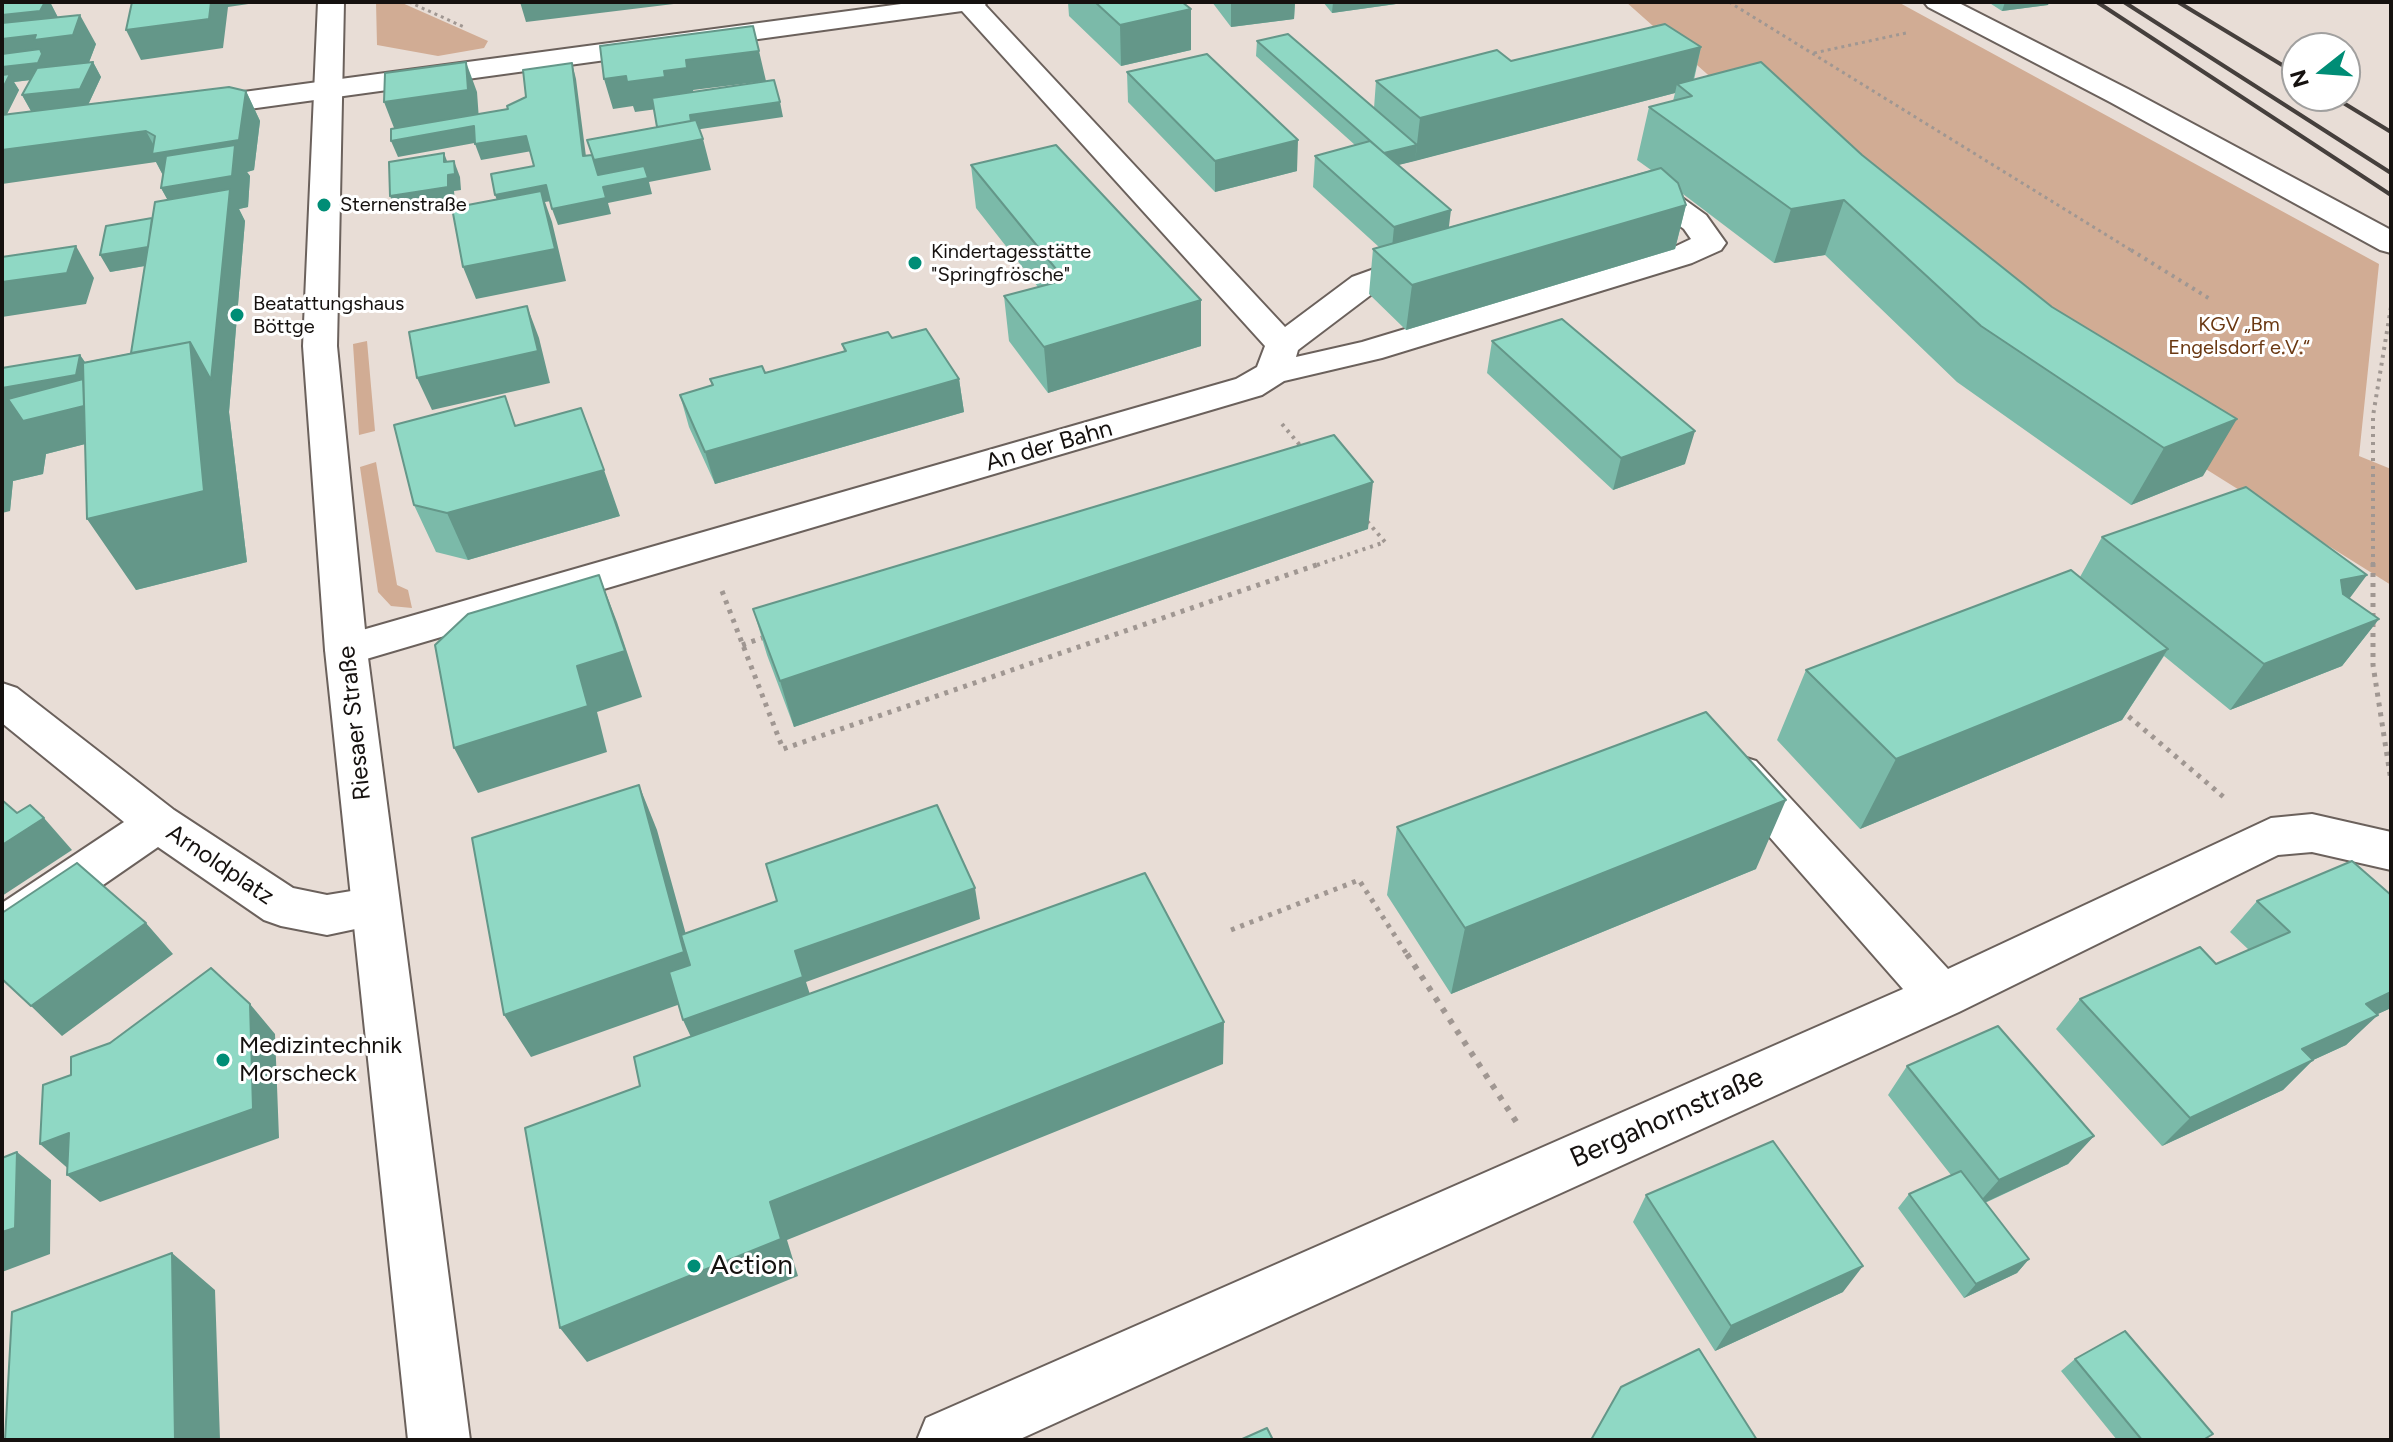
<!DOCTYPE html>
<meta charset="utf-8">
<style>
body{margin:0}
#map{position:relative;width:2393px;height:1442px;overflow:hidden;background:#e8ddd6;font-family:Figtree,sans-serif}
canvas{display:block}
.frame{position:absolute;inset:0;border:4px solid #15110f;pointer-events:none}
.north{position:absolute;left:2281px;top:32px;width:80px;height:80px;box-sizing:border-box;background:#fff;border:2px solid #a1a09f;border-radius:50%;rotate:253deg;font-size:22px;font-weight:700;line-height:32px;text-align:center;color:#15110f}
.north::after{content:'';display:block;margin:auto;width:28px;height:36px;background:#008d76;clip-path:polygon(50% 0,100% 100%,50% 72%,0 100%)}
</style>
<div id="map">
<canvas width="2393" height="1442"></canvas>
<div class="frame"></div>
<div class="north">N</div>
</div>
<script>
const c = document.querySelector('canvas').getContext('2d');
c.lineJoin = 'round';
function fillPath(path, color) { c.fillStyle = color; c.fill(path, 'evenodd'); }
const poly = rows => new Path2D(rows.map(r => 'M' + r).join(''));
function trace(path, color, width, dash) { c.strokeStyle = color; c.lineWidth = width; c.lineCap = dash ? 'butt' : 'round'; c.setLineDash(dash || []); c.stroke(path); }
function drawText(font, color, halo, rows, align = 'center') {
  c.font = font + ' Figtree,sans-serif'; c.lineWidth = 6; c.setLineDash([]); c.textBaseline = 'middle'; c.strokeStyle = halo; c.fillStyle = color; for (const [text, x, y, turn = 0] of rows) {
    c.save(); c.translate(x, y); c.rotate((+turn || 0) * Math.PI / 180); c.textAlign = isNaN(turn) ? turn : align; if (halo) c.strokeText(text, 0, 0); c.fillText(text, 0, 0); c.restore();
  }
}
const green = poly([
 [376,2,400,2,488,41,484,48,438,56,377,45],
 [1626,2,1898,2,2379,264,2359,456,2391,469,2391,585,2062,379,1938,279],
 [367,341,375,431,359,435,353,344],
 [376,462,397,585,408,590,412,608,391,606,378,592,360,467]
]);
const pathFar3 = poly([
 [409,2,464,27],
 [1729,2,2134,252],
 [1814,53,1906,33]
]);
const pathFar2 = poly([
 [2131,250,2210,299],
 [1282,424,1304,450],
 [1317,565,1385,542,1366,520],
 [2373,565,2373,416,2391,307]
]);
const pathFar1 = poly([
 [2373,563,2373,665,2391,781],
 [722,591,783,749,1322,563],
 [742,645,768,636],
 [2121,710,2226,799],
 [1231,930,1359,880,1408,956]
]);
const path = poly([
 [1407,954,1517,1123]
]);
const minor = poly([
 [916,2,987,2,985,5,1285,327,1352,277,1413,255,1424,252,1435,255,1440,262,1435,269,1376,291,1298,350,1296,357,1362,342,1670,249,1691,239,1684,229,1652,206,1622,197,1618,191,1622,185,1633,182,1674,192,1706,215,1726,243,1721,250,1692,263,1382,358,1284,381,1262,395,346,665,331,661,325,650,331,639,1236,379,1257,367,1265,346,962,11,191,117,181,114,177,108,181,102,191,99,916,2],
 [1924,2,1957,2,2130,90,2391,230,2391,253,2380,250,2110,102,1928,7,1924,2],
 [2,683,17,688,174,810,293,888,327,895,376,887,393,893,400,907,393,921,327,935,281,926,264,920,158,847,19,943,2,949,2,903,124,822,2,723,2,683],
 [1740,756,1756,761,1948,969,2271,818,2312,814,2391,832,2391,870,2312,852,2278,855,1959,1012,1018,1440,917,1440,926,1418,1903,989,1724,785,1717,773,1724,761,1740,756]
]);
const major = poly([
 [318,2,344,2,337,346,367,650,470,1440,408,1440,325,650,303,346,318,2]
]);
const rail = poly([
 [2097,2,2391,195],
 [2124,2,2391,173],
 [2178,2,2297,74],
 [2332,96,2391,132]
]);
const wall = poly([
 [2,2,50,2,58,18,96,44,89,62,93,62,101,77,88,105,246,91,260,121,254,170,247,172,250,176,248,207,239,209,245,221,229,412,247,562,136,590,85,444,46,454,43,474,13,481,10,511,2,368,80,355,85,362,131,353,145,266,110,272,168,200,161,188,163,175,156,162,84,105,31,111,22,95,31,80,14,82,19,90,7,114],
 [1068,2,1182,2,1191,50,1121,66,1069,16],
 [1212,2,1295,2,1294,19,1231,27],
 [1323,2,1396,2,1396,4,1332,13],
 [1988,2,2049,2,2048,5,2002,11],
 [1257,41,1374,108,1376,81,1511,61,1701,47,1694,80,2203,476,2131,505,1957,382,1825,255,1774,263,1683,194,1686,205,1675,249,1406,330,1369,294,1373,249,1379,247,1313,187,1315,156,1355,145,1256,56],
 [1675,93,1673,101,1649,107,1637,160,1651,170,1449,227,1398,165],
 [1127,72,1297,171,1215,192,1128,102],
 [971,165,1201,346,1048,393,1009,341,1004,296,1038,287,976,208],
 [892,338,959,379,964,412,715,484,689,427,680,395,712,386,710,379,765,373,844,351,842,344],
 [1492,341,1685,464,1613,490,1487,373],
 [517,425,620,516,468,560,436,552,414,505],
 [1368,529,794,727,767,655,753,609],
 [2102,537,2349,598,2379,619,2342,666,2230,710,2164,656,2122,720,1860,829,1777,740,1806,670,2080,577],
 [1397,827,1756,869,1451,994,1387,895],
 [2257,901,2391,1008,2377,1014,2346,1045,2313,1060,2283,1090,2162,1146,2056,1029,2080,999,2216,964,2249,950,2230,932],
 [1907,1066,2094,1136,2068,1164,1985,1203,2029,1259,2017,1273,1964,1298,1898,1208,1909,1194,1951,1175,1888,1095],
 [1646,1195,1843,1292,1715,1351,1633,1222],
 [2075,1359,2205,1440,2117,1440,2061,1371]
]);
const shadedWall = poly([
 [45,2,50,2,63,27,80,15,96,44,88,65,46,78,14,82,19,90,7,114,2,114,2,15],
 [211,2,262,2,228,7,223,48,141,60,126,30],
 [520,2,690,2,526,22],
 [1231,2,1295,2,1294,19,1231,27],
 [1333,2,1396,2,1396,4,1332,13],
 [2005,2,2049,2,2048,5,2002,11],
 [1191,9,1191,50,1121,66,1120,25],
 [1701,47,1691,89,1677,84,1675,93,1415,161,1420,118],
 [759,51,766,81,693,90,695,98,672,107,635,112,633,106,613,109,604,79,664,71,686,60],
 [93,62,101,77,88,105,31,111,22,95],
 [466,62,477,92,479,120,396,133,384,102],
 [572,63,576,79,588,172,583,156],
 [246,91,260,121,254,170,247,172,250,176,248,207,239,209,245,221,229,412,247,562,136,590,87,519,144,429,46,454,43,474,13,481,10,511,2,513,2,388,80,355,91,371,124,396,178,219,161,188,168,185,156,162,2,184,2,150,146,131,158,153],
 [780,102,783,117,694,130,703,139,711,170,649,182,652,194,608,203,611,214,558,225,552,209,594,160,690,115],
 [474,126,480,142,398,157,391,141],
 [526,136,532,151,481,160,475,144],
 [1298,140,1297,171,1215,192,1215,161],
 [1417,145,1415,161,1382,169,1383,153],
 [444,153,450,169,454,161,460,177,461,190,454,191,455,203,397,212,390,196,444,162],
 [546,185,551,201,545,202,552,222,566,281,476,299,463,267,501,211,495,195],
 [1844,200,1825,255,1774,263,1791,209],
 [1686,205,1675,249,1406,330,1412,285],
 [1451,210,1447,242,1391,258,1394,227],
 [76,246,94,278,86,304,2,317,2,282],
 [158,246,167,262,110,272,100,255],
 [1201,300,1201,346,1048,393,1044,347],
 [527,306,539,338,550,383,432,410,417,378],
 [959,379,964,412,715,484,705,452],
 [2237,419,2203,476,2131,505,2164,448],
 [1695,431,1685,464,1613,490,1621,458],
 [604,470,620,516,468,560,447,513],
 [1373,482,1368,529,794,727,780,681],
 [599,575,617,622,642,697,597,712,607,752,478,793,454,748,577,666],
 [2367,575,2332,622,2341,580],
 [2379,619,2342,666,2230,710,2264,664],
 [2168,649,2122,720,1860,829,1896,759],
 [639,785,657,830,703,996,531,1057,504,1015],
 [1786,800,1756,869,1451,994,1465,928],
 [44,818,72,850,2,896,2,845],
 [975,888,980,919,806,982,814,1007,697,1050,683,1020,795,951],
 [146,923,173,954,62,1036,31,1006],
 [2391,992,2391,1008,2335,1034,2366,1004],
 [250,1004,275,1034,279,1138,100,1202,67,1175],
 [2378,1015,2346,1045,2272,1079,2302,1049],
 [1224,1022,1223,1064,787,1240,798,1276,587,1362,560,1328,770,1202],
 [2313,1060,2283,1090,2162,1146,2190,1118],
 [69,1133,72,1172,40,1144],
 [2094,1136,2068,1164,1975,1207,1999,1180],
 [17,1152,51,1180,50,1254,2,1272,2,1232],
 [172,1253,215,1290,220,1440,175,1440],
 [2029,1259,2017,1273,1964,1298,1976,1284],
 [1863,1266,1843,1292,1715,1351,1731,1326]
]);
const building = poly([
 [2,2,45,2,40,11,2,15,2,2],
 [132,2,211,2,209,19,126,30,132,2],
 [1095,2,1182,2,1191,9,1120,25,1095,2],
 [80,15,73,35,34,40,36,35,2,39,2,23,80,15],
 [1665,24,1701,47,1420,118,1376,81,1497,50,1511,61,1665,24],
 [753,26,759,51,686,60,687,68,664,71,665,77,627,82,626,76,604,79,600,46,753,26],
 [1288,34,1417,145,1384,153,1257,41,1288,34],
 [40,49,42,54,38,63,2,67,2,54,40,49],
 [1207,54,1298,140,1215,161,1127,72,1207,54],
 [93,62,80,89,22,95,37,68,93,62],
 [466,62,468,90,384,102,385,73,466,62],
 [1761,62,1862,155,2052,307,2237,419,2164,448,1981,326,1844,200,1791,209,1649,107,1692,96,1677,84,1761,62],
 [572,63,583,156,592,155,598,175,644,166,648,178,603,187,606,198,552,209,546,185,495,195,491,174,534,166,526,136,475,144,474,126,391,141,391,129,508,109,507,106,526,97,523,70,572,63],
 [10,74,2,90,2,75,10,74],
 [774,80,780,102,690,115,691,121,657,127,652,98,774,80],
 [229,87,246,91,239,140,152,154,155,136,146,131,2,150,2,115,229,87],
 [696,120,703,139,594,160,587,140,696,120],
 [1370,141,1451,210,1394,227,1315,156,1370,141],
 [235,145,232,176,161,188,166,156,235,145],
 [1056,145,1201,300,1044,347,1004,296,1065,280,971,165,1056,145],
 [444,153,444,162,454,161,455,174,448,175,448,187,390,196,389,162,444,153],
 [1661,168,1678,183,1686,205,1412,285,1373,249,1661,168],
 [230,189,211,380,190,342,131,353,155,202,230,189],
 [541,191,555,249,463,267,452,208,541,191],
 [152,218,148,247,100,255,106,226,152,218],
 [76,246,67,273,2,282,2,257,76,246],
 [527,306,538,351,417,378,409,332,527,306],
 [1562,319,1695,431,1621,458,1492,341,1562,319],
 [926,329,959,379,705,452,680,395,713,385,710,379,762,366,765,373,846,351,842,344,888,332,892,338,926,329],
 [190,342,204,491,87,519,83,363,190,342],
 [80,355,76,375,2,388,2,368,80,355],
 [83,379,84,406,23,421,8,399,83,379],
 [505,396,515,426,581,408,604,470,447,513,414,505,394,425,505,396],
 [1334,435,1373,482,780,681,753,609,1334,435],
 [2246,487,2367,575,2341,580,2343,594,2379,619,2264,664,2102,537,2246,487],
 [2071,570,2168,649,1896,759,1806,670,2071,570],
 [599,575,625,651,577,666,588,706,454,748,435,645,468,614,599,575],
 [1706,712,1786,800,1465,928,1397,827,1706,712],
 [639,785,684,952,504,1015,472,838,639,785],
 [2,800,17,813,30,805,44,818,2,845,2,800],
 [937,805,975,888,795,951,803,977,683,1020,669,972,690,965,681,935,777,901,766,864,937,805],
 [2352,861,2391,895,2391,992,2366,1004,2378,1015,2302,1049,2313,1060,2190,1118,2080,999,2200,947,2216,964,2290,932,2257,901,2352,861],
 [77,863,146,923,31,1006,2,979,2,913,77,863],
 [1145,873,1224,1022,770,1202,781,1239,560,1328,525,1128,640,1086,634,1057,1145,873],
 [211,968,250,1004,253,1109,67,1175,69,1133,40,1144,43,1085,71,1075,71,1057,110,1043,211,968],
 [1998,1026,2094,1136,1999,1180,1907,1066,1998,1026],
 [1773,1141,1863,1266,1731,1326,1646,1195,1773,1141],
 [17,1152,15,1228,2,1232,2,1158,17,1152],
 [1961,1171,2029,1259,1976,1284,1909,1194,1961,1171],
 [172,1253,175,1440,5,1440,12,1312,172,1253],
 [2125,1331,2213,1434,2203,1440,2142,1440,2075,1359,2125,1331],
 [1699,1349,1757,1440,1591,1440,1621,1387,1699,1349],
 [1267,1428,1273,1440,1240,1440,1267,1428]
]);
const markers = [
 [324,205,8,"#008d76"],
 [915,263,8,"#008d76"],
 [237,315,8,"#008d76"],
 [223,1060,8,"#008d76"],
 [694,1266,8,"#008d76"]
];
const farPoinames = [
 ["Sternenstraße",340,205],
 ["Kindertagesstätte",931,252],
 ["\"Springfrösche\"",931,275],
 ["Beatattungshaus",253,304],
 ["Böttge",253,327]
];
const farParknames = [
 ["KGV „Bm",2239,325],
 ["Engelsdorf e.V.“",2239,348]
];
const streetNames = [
 ["An der Bahn",1049,446,-16],
 ["Riesaer Straße",355,723,-96],
 ["Arnoldplatz",220,865,34]
];
const poiNames = [
 ["Medizintechnik",239,1046],
 ["Morscheck",239,1074]
];
const nearStreetnames = [
 ["Bergahornstraße",1667,1118,-24]
];
const nearPoinames = [
 ["Action",710,1266]
];
fillPath(green, '#d1ac94');
trace(minor, '#6b615c', 4);
trace(major, '#6b615c', 4);
trace(pathFar3, '#a09792', 3, [3, 4]);
trace(pathFar2, '#a09792', 4, [3, 5]);
trace(pathFar1, '#a09792', 5, [4, 6]);
trace(path, '#a09792', 6, [5, 8]);
fillPath(minor, '#fff');
fillPath(major, '#fff');
trace(rail, '#453f3c', 4);
fillPath(wall, '#7bbaa9');
fillPath(shadedWall, '#649789');
fillPath(building, '#8fd8c4');
trace(building, '#649789', 2);
for (const [x, y, r, color] of markers) { const dot = new Path2D(); dot.arc(x, y, r, 0, 2 * Math.PI); c.fillStyle = color; c.fill(dot); trace(dot, '#fff', 3); }
drawText('20px', '#15110f', '#fff', farPoinames, 'left');
drawText('20px', '#6a3812', '#fff', farParknames);
drawText('24px', '#15110f', '#fff', streetNames);
drawText('24px', '#15110f', '#fff', poiNames, 'left');
drawText('28px', '#15110f', '#fff', nearStreetnames);
drawText('28px', '#15110f', '#fff', nearPoinames, 'left');
</script>
